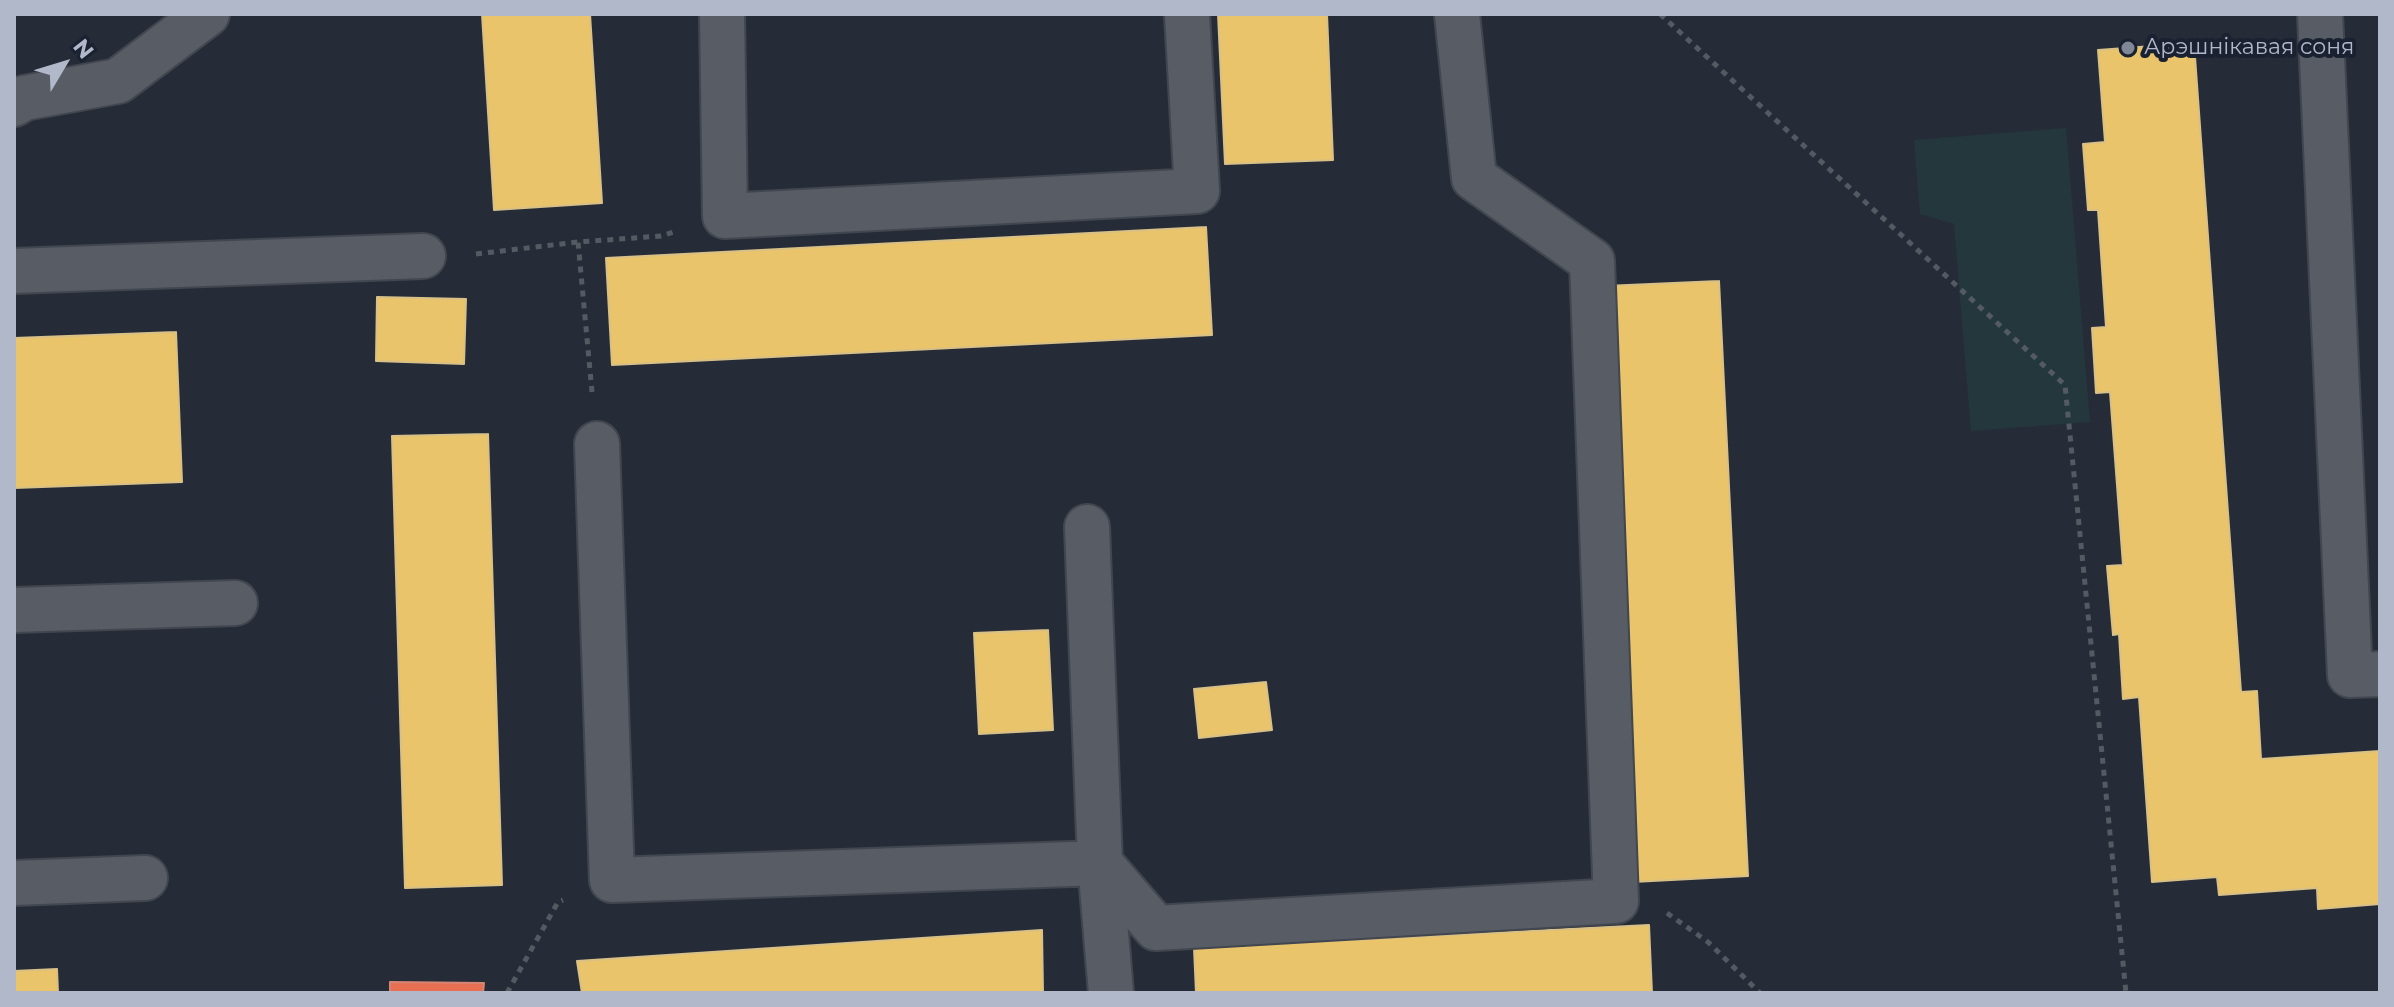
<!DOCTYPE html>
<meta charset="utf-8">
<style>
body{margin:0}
#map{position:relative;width:2394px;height:1007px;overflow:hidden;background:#262c37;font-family:Montserrat,sans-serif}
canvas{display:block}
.frame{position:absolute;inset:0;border:16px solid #b0b8c9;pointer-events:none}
.north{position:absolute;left:24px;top:24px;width:80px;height:80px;-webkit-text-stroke:6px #1a2232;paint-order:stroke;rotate:52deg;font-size:22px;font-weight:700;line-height:32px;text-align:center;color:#b0b8c9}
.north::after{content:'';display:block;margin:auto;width:28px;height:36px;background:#b0b8c9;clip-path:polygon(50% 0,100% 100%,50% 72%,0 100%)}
</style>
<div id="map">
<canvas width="2394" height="1007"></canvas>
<div class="frame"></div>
<div class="north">N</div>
</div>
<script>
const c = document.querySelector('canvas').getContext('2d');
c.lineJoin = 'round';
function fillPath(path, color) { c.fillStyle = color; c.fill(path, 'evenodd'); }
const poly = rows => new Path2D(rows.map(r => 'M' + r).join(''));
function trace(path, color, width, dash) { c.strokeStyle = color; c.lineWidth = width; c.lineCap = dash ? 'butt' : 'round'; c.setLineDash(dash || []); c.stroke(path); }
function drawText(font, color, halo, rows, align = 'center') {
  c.font = font + ' Montserrat,sans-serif'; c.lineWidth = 8; c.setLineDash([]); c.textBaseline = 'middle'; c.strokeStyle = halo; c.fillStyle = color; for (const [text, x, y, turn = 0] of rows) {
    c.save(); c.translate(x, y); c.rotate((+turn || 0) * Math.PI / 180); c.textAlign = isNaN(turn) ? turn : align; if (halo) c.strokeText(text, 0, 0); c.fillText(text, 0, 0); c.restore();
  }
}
const green = poly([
 [2066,128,2090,422,1971,431,1954,224,1920,214,1914,140]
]);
const homes = poly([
 [482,14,590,14,602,203,494,210,482,14],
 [1218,14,1327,14,1333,160,1225,164,1218,14],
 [2194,43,2241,692,2257,691,2261,759,2380,751,2380,904,2318,909,2317,888,2219,895,2217,877,2152,882,2139,697,2123,699,2119,634,2113,635,2107,566,2123,565,2110,392,2096,393,2092,328,2106,327,2098,210,2088,210,2083,144,2105,142,2098,50,2194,43],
 [1206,227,1212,335,612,365,606,258,1206,227],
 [1719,281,1748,876,1633,882,1605,286,1719,281],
 [377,297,466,299,464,364,376,361,377,297],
 [176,332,182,482,14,488,14,338,176,332],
 [488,434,502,885,405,888,392,436,488,434],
 [1048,630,1053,730,979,734,974,633,1048,630],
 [1266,682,1272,730,1199,738,1194,689,1266,682],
 [1649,925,1652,993,1196,993,1194,948,1649,925],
 [1042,930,1043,993,582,993,577,961,1042,930],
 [57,969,58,993,14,993,14,971,57,969]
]);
const shops = poly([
 [390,982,484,983,483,993,390,993,390,982]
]);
const path = poly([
 [1660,14,2065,385,2126,993],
 [476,254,578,242],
 [592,392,578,242,661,236,677,231],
 [1667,913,1708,942,1760,993],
 [507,993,558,902,563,900]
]);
const minor = poly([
 [722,14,725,216,1197,191,1187,14],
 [2320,14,2350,675,2380,674],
 [14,104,24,98,118,81,207,14],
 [14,271,423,256],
 [597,444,612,880,1100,863,1087,527],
 [14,610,235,603],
 [14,883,145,878],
 [1111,993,1100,863,1156,928,1616,901,1592,261,1474,178,1457,14]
]);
const markers = [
 [2128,48,8,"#808796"]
];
const poiNames = [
 ["Арэшнікавая соня",2144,48]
];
fillPath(green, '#23373d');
fillPath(homes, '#e9c46a');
trace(homes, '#d8c086', 2);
fillPath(shops, '#e76f51');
trace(shops, '#d68575', 2);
trace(minor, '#42464e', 48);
trace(path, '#545a62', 5, [6, 6]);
trace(minor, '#585c64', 44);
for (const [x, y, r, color] of markers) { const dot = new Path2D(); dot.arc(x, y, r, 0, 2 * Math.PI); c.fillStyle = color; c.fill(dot); trace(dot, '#1a2232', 3); }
drawText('22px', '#b0b8c9', '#1a2232', poiNames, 'left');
</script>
